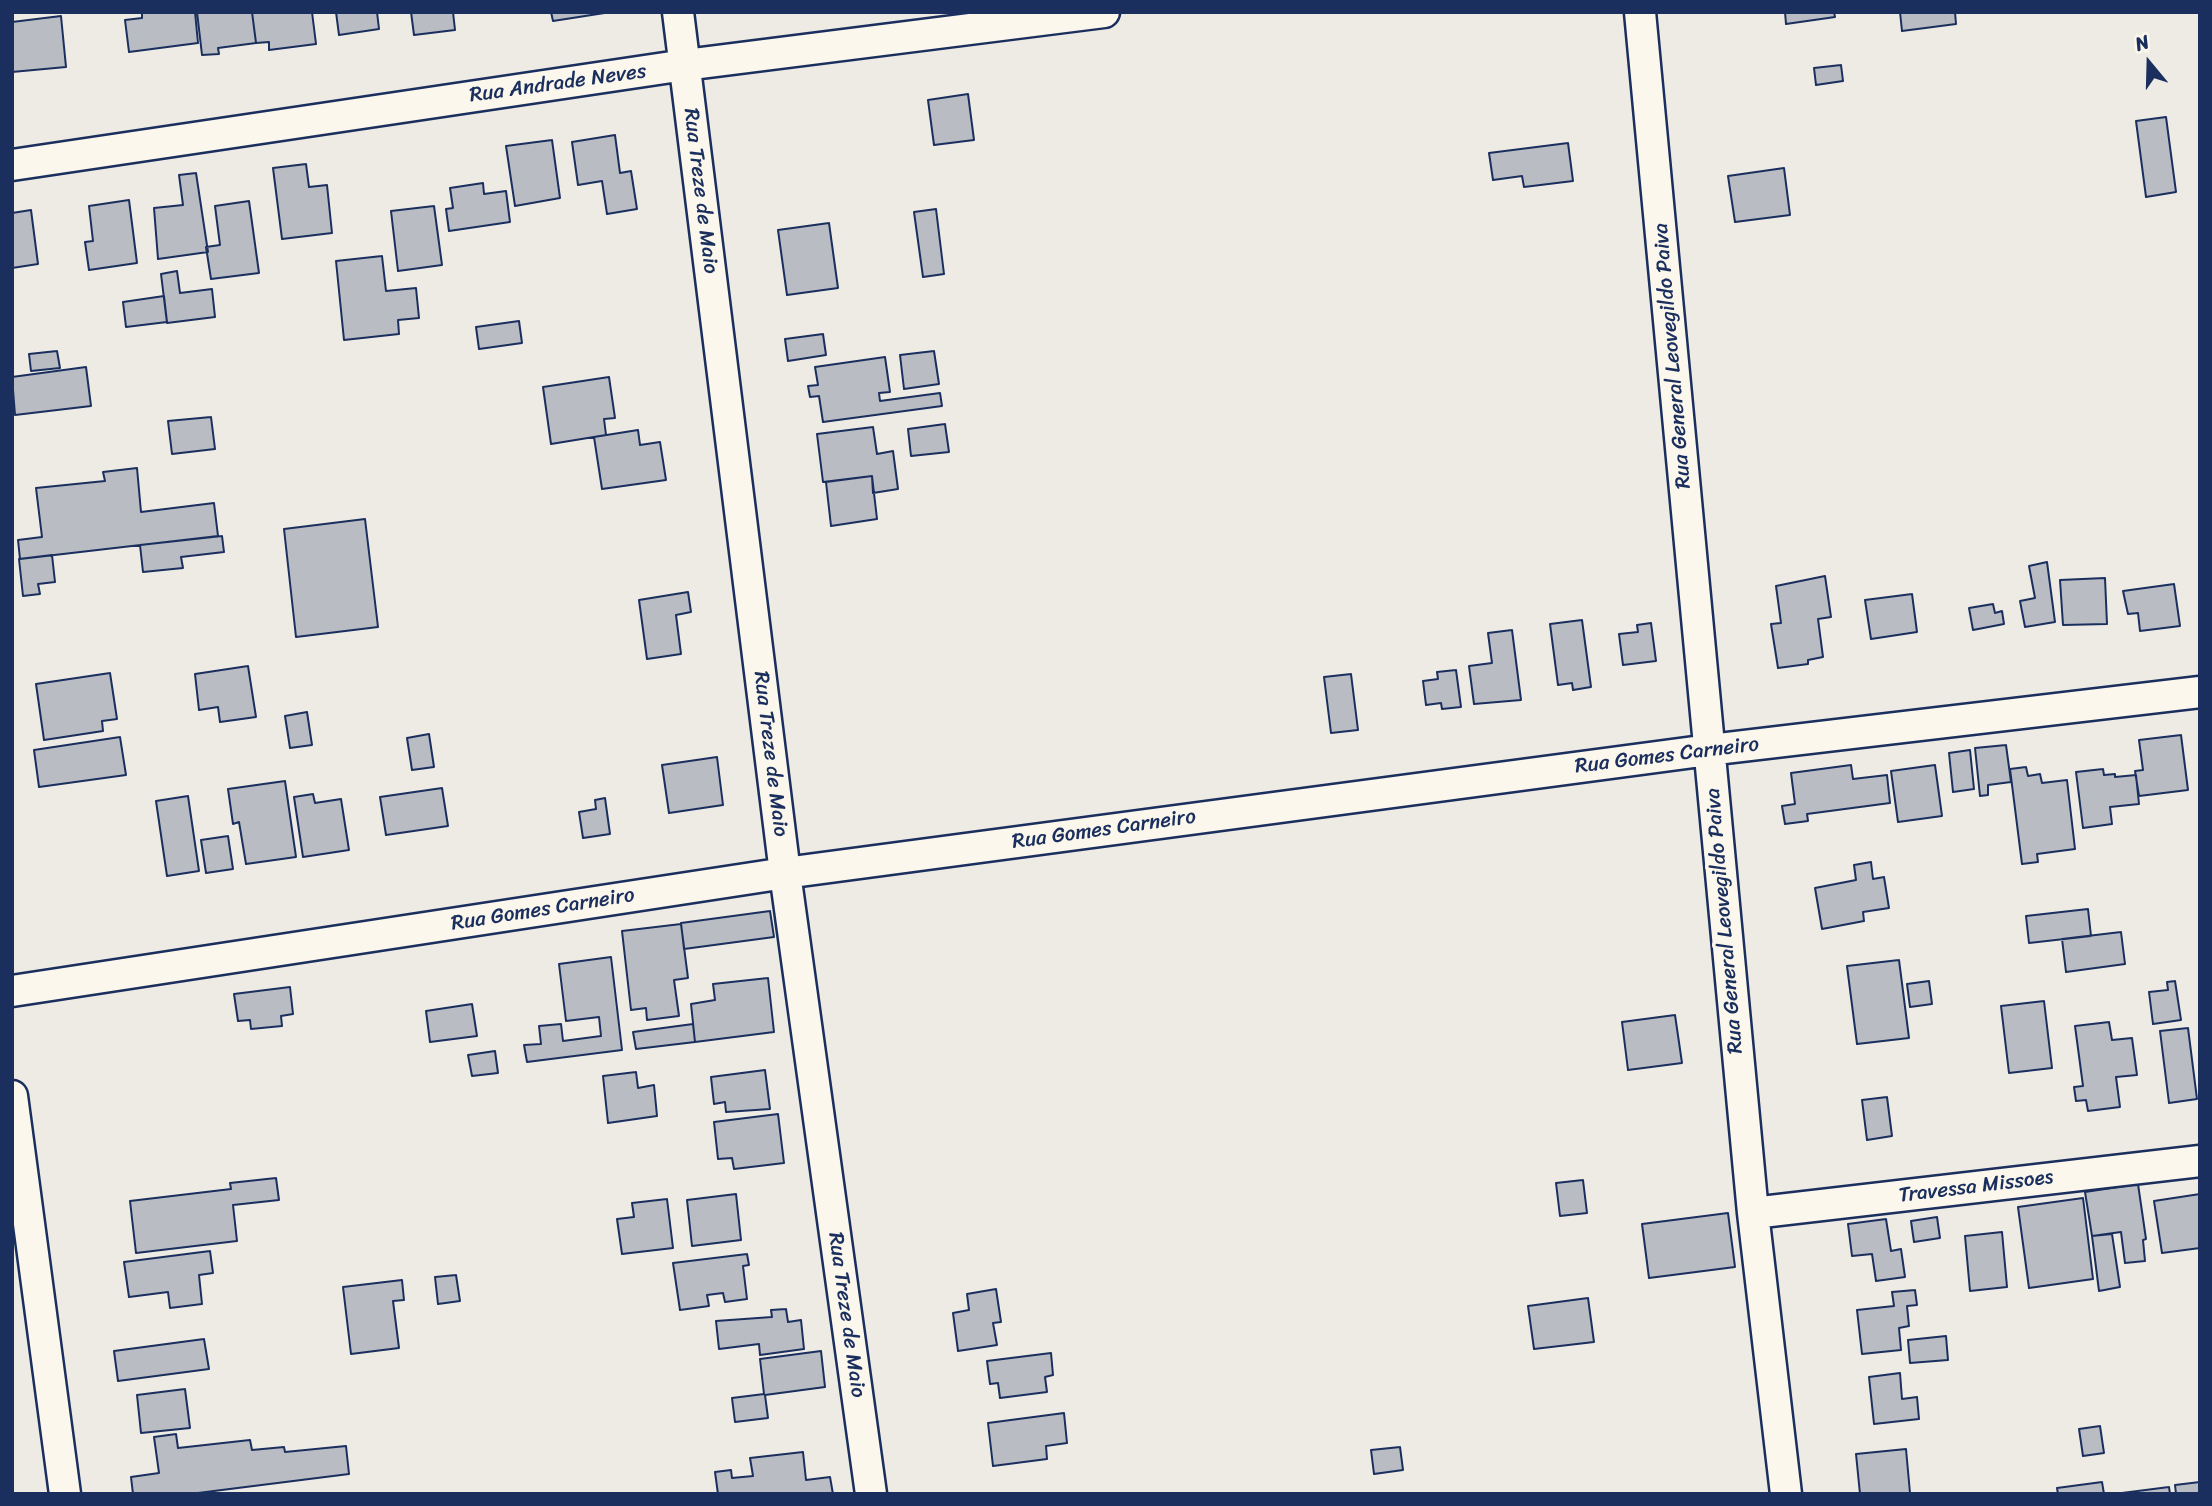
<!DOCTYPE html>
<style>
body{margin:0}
#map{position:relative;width:2212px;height:1506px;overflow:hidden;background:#eeebe4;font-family:Sriracha,sans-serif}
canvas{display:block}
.frame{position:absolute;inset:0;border:14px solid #1b2f5e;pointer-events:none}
.north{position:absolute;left:2114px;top:28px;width:70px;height:70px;-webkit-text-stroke:5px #fbf7ec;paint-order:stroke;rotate:341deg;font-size:19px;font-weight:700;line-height:28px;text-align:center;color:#1b2f5e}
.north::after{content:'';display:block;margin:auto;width:24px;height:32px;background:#1b2f5e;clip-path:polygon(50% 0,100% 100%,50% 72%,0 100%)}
</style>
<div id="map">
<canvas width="2212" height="1506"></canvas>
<div class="frame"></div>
<div class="north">N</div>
</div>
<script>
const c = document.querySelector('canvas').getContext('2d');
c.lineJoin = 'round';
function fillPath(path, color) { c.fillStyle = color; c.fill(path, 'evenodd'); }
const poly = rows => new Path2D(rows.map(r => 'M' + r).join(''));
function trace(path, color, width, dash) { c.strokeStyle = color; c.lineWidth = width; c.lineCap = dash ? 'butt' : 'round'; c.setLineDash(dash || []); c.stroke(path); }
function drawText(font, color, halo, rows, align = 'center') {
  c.font = font + ' Sriracha,sans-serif'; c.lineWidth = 7; c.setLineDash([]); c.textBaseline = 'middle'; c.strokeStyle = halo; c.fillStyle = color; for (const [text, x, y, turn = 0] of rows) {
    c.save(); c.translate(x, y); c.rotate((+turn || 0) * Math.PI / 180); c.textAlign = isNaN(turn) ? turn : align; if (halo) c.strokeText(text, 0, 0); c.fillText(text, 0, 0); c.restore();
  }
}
const building = poly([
 [142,12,195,12,198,43,129,52,125,20,142,18,142,12],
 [197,12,252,12,256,43,218,48,219,54,202,55,197,12],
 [252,12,312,12,316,44,269,50,269,42,256,43,252,12],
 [336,12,377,12,379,29,339,35,336,12],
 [411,12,453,12,455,30,414,35,411,12],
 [551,12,611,12,553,21,551,12],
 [1785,12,1834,12,1835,17,1786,24,1785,12],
 [1900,12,1955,12,1956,24,1902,31,1900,12],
 [61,16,66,67,12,72,12,22,61,16],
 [1841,65,1843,81,1816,85,1814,68,1841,65],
 [968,94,974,140,934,145,928,100,968,94],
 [2166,117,2176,192,2146,197,2136,121,2166,117],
 [615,135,620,173,631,171,637,209,607,214,602,181,578,185,572,142,615,135],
 [552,140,560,198,515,206,506,146,552,140],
 [1568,143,1573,181,1524,187,1522,176,1493,180,1489,153,1568,143],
 [306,164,309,187,327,185,332,233,282,239,273,168,306,164],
 [1784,168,1790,215,1735,222,1728,176,1784,168],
 [196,173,208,252,158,259,154,208,183,205,179,175,196,173],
 [483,183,484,194,506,191,510,222,449,231,446,209,453,208,450,188,483,183],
 [129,200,137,263,89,270,85,242,93,241,89,206,129,200],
 [249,201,259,273,211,279,206,247,220,245,215,206,249,201],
 [434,206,442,265,398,271,391,211,434,206],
 [936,209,944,274,923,277,914,212,936,209],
 [31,210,38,264,12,268,12,213,31,210],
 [829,223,838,288,787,295,778,230,829,223],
 [382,256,386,291,416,288,419,318,398,320,399,334,344,340,336,261,382,256],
 [177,271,180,293,212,289,215,317,167,323,161,274,177,271],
 [164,296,167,322,126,327,123,302,164,296],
 [519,321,522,343,479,349,476,327,519,321],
 [823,334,826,355,788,361,785,339,823,334],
 [57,351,60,368,31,371,29,354,57,351],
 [934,351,939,384,904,389,900,355,934,351],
 [885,357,890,392,879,393,880,401,940,393,942,406,823,422,819,396,810,397,808,386,818,385,815,367,885,357],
 [86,367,91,406,15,415,12,377,86,367],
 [609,377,615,418,604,419,606,435,551,444,543,387,609,377],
 [211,417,215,449,172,454,168,421,211,417],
 [945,424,949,452,911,456,908,429,945,424],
 [873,427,877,454,893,451,898,489,873,493,872,476,823,482,817,434,873,427],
 [638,430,640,445,660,442,666,480,602,489,594,437,638,430],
 [137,468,141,512,214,503,218,536,20,559,18,540,42,537,36,488,105,481,103,472,137,468],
 [872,476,877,519,831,526,826,482,872,476],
 [365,519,378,627,296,637,284,529,365,519],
 [222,536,224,552,181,557,183,568,143,572,140,545,222,536],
 [52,555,55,582,38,584,40,594,23,596,19,559,52,555],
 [2047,562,2055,622,2025,627,2020,601,2035,598,2029,566,2047,562],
 [1825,576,1831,617,1818,619,1823,657,1808,660,1808,664,1778,668,1771,624,1781,623,1776,586,1825,576],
 [2105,578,2107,624,2063,625,2060,580,2105,578],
 [2174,584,2180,626,2140,631,2138,613,2128,614,2123,591,2174,584],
 [688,592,691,612,676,615,681,654,647,659,639,600,688,592],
 [1912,594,1917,632,1871,639,1865,600,1912,594],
 [1993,604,1995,613,2002,611,2004,624,1973,630,1969,608,1993,604],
 [1582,620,1591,687,1573,690,1572,683,1558,685,1550,624,1582,620],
 [1651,623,1656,661,1623,665,1619,634,1638,632,1637,625,1651,623],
 [1512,630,1521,700,1474,704,1469,666,1492,663,1488,633,1512,630],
 [248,666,256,717,220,722,218,707,199,710,195,674,248,666],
 [1456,670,1461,707,1442,709,1441,703,1426,705,1423,681,1438,679,1437,672,1456,670],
 [110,673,117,719,102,721,103,731,44,740,36,684,110,673],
 [1351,674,1358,730,1331,733,1324,677,1351,674],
 [307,712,312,745,290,748,285,716,307,712],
 [429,734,434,767,412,770,407,738,429,734],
 [2181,735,2188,790,2139,796,2135,771,2143,770,2139,740,2181,735],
 [120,737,126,775,39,787,34,750,120,737],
 [2006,745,2011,782,1988,785,1988,795,1980,796,1975,748,2006,745],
 [1970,750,1974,789,1953,792,1949,753,1970,750],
 [717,757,723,805,669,813,662,765,717,757],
 [1851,765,1853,779,1887,775,1890,803,1807,814,1808,821,1785,824,1782,806,1795,804,1791,773,1851,765],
 [1935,765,1942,816,1898,822,1891,771,1935,765],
 [2026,767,2028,776,2040,774,2042,783,2067,780,2075,849,2037,854,2038,862,2022,864,2010,769,2026,767],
 [2103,769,2104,775,2115,774,2115,777,2136,775,2139,804,2110,807,2112,824,2083,828,2076,772,2103,769],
 [285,781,296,857,246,864,239,822,233,824,228,789,285,781],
 [442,788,448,826,386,835,380,797,442,788],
 [313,794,315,803,341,799,349,850,303,857,294,797,313,794],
 [188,796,199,871,167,876,156,801,188,796],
 [605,798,610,834,583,838,579,812,596,809,595,800,605,798],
 [228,836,233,869,206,873,201,840,228,836],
 [1871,862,1873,879,1884,877,1889,908,1863,912,1864,921,1822,929,1815,888,1856,880,1854,865,1871,862],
 [2088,909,2091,936,2029,943,2026,916,2088,909],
 [770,911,774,937,684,949,681,923,770,911],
 [681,924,688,978,674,980,679,1016,647,1020,646,1008,631,1010,622,931,681,924],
 [2121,932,2125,964,2066,972,2062,939,2121,932],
 [611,957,622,1050,527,1062,524,1045,541,1044,539,1026,561,1024,563,1041,601,1036,599,1017,566,1021,559,964,611,957],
 [1899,960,1909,1038,1857,1044,1847,966,1899,960],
 [768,978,774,1032,695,1042,691,1004,715,1000,713,984,768,978],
 [1929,981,1932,1004,1910,1007,1907,984,1929,981],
 [2175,981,2181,1020,2153,1024,2149,992,2168,990,2167,982,2175,981],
 [290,987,293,1014,281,1016,282,1026,251,1029,250,1020,238,1021,234,994,290,987],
 [2044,1001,2052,1068,2009,1073,2001,1006,2044,1001],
 [472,1004,477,1036,430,1042,426,1011,472,1004],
 [1675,1015,1682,1063,1628,1070,1622,1022,1675,1015],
 [2109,1022,2112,1040,2132,1038,2137,1075,2116,1077,2120,1107,2088,1111,2086,1100,2076,1101,2074,1087,2083,1086,2075,1026,2109,1022],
 [693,1024,695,1042,636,1049,633,1032,693,1024],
 [2188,1028,2197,1099,2169,1103,2160,1031,2188,1028],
 [495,1051,498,1073,472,1076,468,1055,495,1051],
 [765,1070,770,1109,726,1112,725,1102,714,1104,711,1077,765,1070],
 [636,1072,638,1088,654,1085,657,1116,608,1123,603,1076,636,1072],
 [1887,1097,1892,1136,1867,1140,1862,1100,1887,1097],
 [778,1114,784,1163,734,1169,732,1158,718,1159,714,1122,778,1114],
 [276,1178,279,1200,233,1205,237,1241,136,1253,130,1201,231,1189,230,1183,276,1178],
 [1583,1180,1587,1213,1560,1216,1556,1183,1583,1180],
 [2138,1184,2146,1239,2143,1240,2145,1261,2125,1263,2121,1232,2092,1236,2085,1192,2138,1184],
 [736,1194,741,1240,692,1246,687,1200,736,1194],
 [2200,1194,2200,1248,2162,1253,2154,1201,2200,1194],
 [2083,1198,2093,1279,2029,1288,2018,1207,2083,1198],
 [667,1199,673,1248,622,1254,617,1219,634,1217,632,1203,667,1199],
 [1728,1213,1735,1267,1649,1278,1642,1224,1728,1213],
 [1937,1217,1940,1238,1914,1242,1911,1221,1937,1217],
 [1886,1219,1891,1251,1901,1249,1905,1277,1876,1281,1872,1254,1852,1256,1848,1224,1886,1219],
 [2002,1232,2007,1287,1970,1291,1965,1236,2002,1232],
 [2112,1234,2120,1287,2099,1291,2092,1236,2112,1234],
 [210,1251,213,1273,199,1275,202,1304,170,1308,168,1292,129,1297,124,1262,210,1251],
 [747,1254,749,1265,743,1266,747,1299,725,1302,723,1293,707,1295,709,1306,680,1310,673,1263,747,1254],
 [456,1275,460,1301,438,1304,435,1277,456,1275],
 [402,1280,404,1300,393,1301,399,1348,351,1354,343,1287,402,1280],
 [996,1289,1001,1322,993,1323,997,1345,958,1351,953,1313,969,1310,967,1294,996,1289],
 [1915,1290,1917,1305,1907,1306,1909,1326,1899,1328,1901,1350,1862,1354,1857,1310,1894,1306,1892,1292,1915,1290],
 [1588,1298,1594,1342,1534,1349,1528,1306,1588,1298],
 [786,1309,788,1322,801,1320,804,1349,760,1355,759,1344,719,1349,716,1321,772,1317,771,1310,786,1309],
 [1946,1336,1948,1360,1910,1363,1908,1340,1946,1336],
 [204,1339,209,1369,118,1381,114,1351,204,1339],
 [821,1351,825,1387,765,1395,768,1418,735,1422,732,1398,764,1394,760,1359,821,1351],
 [1051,1353,1053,1375,1045,1377,1047,1392,1000,1398,998,1383,990,1384,987,1361,1051,1353],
 [1900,1373,1902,1399,1917,1397,1919,1419,1874,1424,1869,1377,1900,1373],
 [185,1389,190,1428,141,1433,137,1395,185,1389],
 [1064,1413,1067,1443,1046,1446,1047,1459,993,1466,988,1423,1064,1413],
 [2100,1426,2104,1453,2083,1456,2079,1429,2100,1426],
 [176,1434,178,1448,250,1440,252,1450,284,1447,285,1452,346,1446,349,1474,190,1494,133,1494,131,1477,159,1473,154,1437,176,1434],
 [1400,1447,1403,1470,1374,1474,1371,1450,1400,1447],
 [1906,1449,1910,1493,1922,1494,1860,1494,1856,1454,1906,1449],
 [803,1452,806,1480,830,1477,833,1494,718,1494,715,1472,731,1470,732,1478,753,1476,750,1458,803,1452],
 [2102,1482,2104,1494,2058,1494,2057,1488,2102,1482],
 [2200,1482,2200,1494,2176,1494,2175,1485,2200,1482],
 [2169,1487,2170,1494,2114,1494,2169,1487]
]);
const minor = poly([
 [678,12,785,873,871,1494],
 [1640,12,1753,1213,1786,1494],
 [12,165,685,65,1104,12],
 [12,991,785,873,1709,750,2200,692],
 [12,1096,65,1494],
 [1753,1213,2200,1161]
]);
const streetNames = [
 ["Rua Andrade Neves",558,84,-8],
 ["Rua Treze de Maio",700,191,83],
 ["Rua General Leovegildo Paiva",1673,356,-95],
 ["Rua Treze de Maio",770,754,83],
 ["Rua Gomes Carneiro",1667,756,-7],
 ["Rua Gomes Carneiro",1104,830,-8],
 ["Rua Gomes Carneiro",543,910,-9],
 ["Rua General Leovegildo Paiva",1725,921,-95],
 ["Travessa Missoes",1976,1187,-7],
 ["Rua Treze de Maio",846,1315,82]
];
fillPath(building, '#b9bcc3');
trace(building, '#1b2f5e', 2);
trace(minor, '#1b2f5e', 35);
trace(minor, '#fbf7ec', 30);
drawText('21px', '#1b2f5e', '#fbf7ec', streetNames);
</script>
